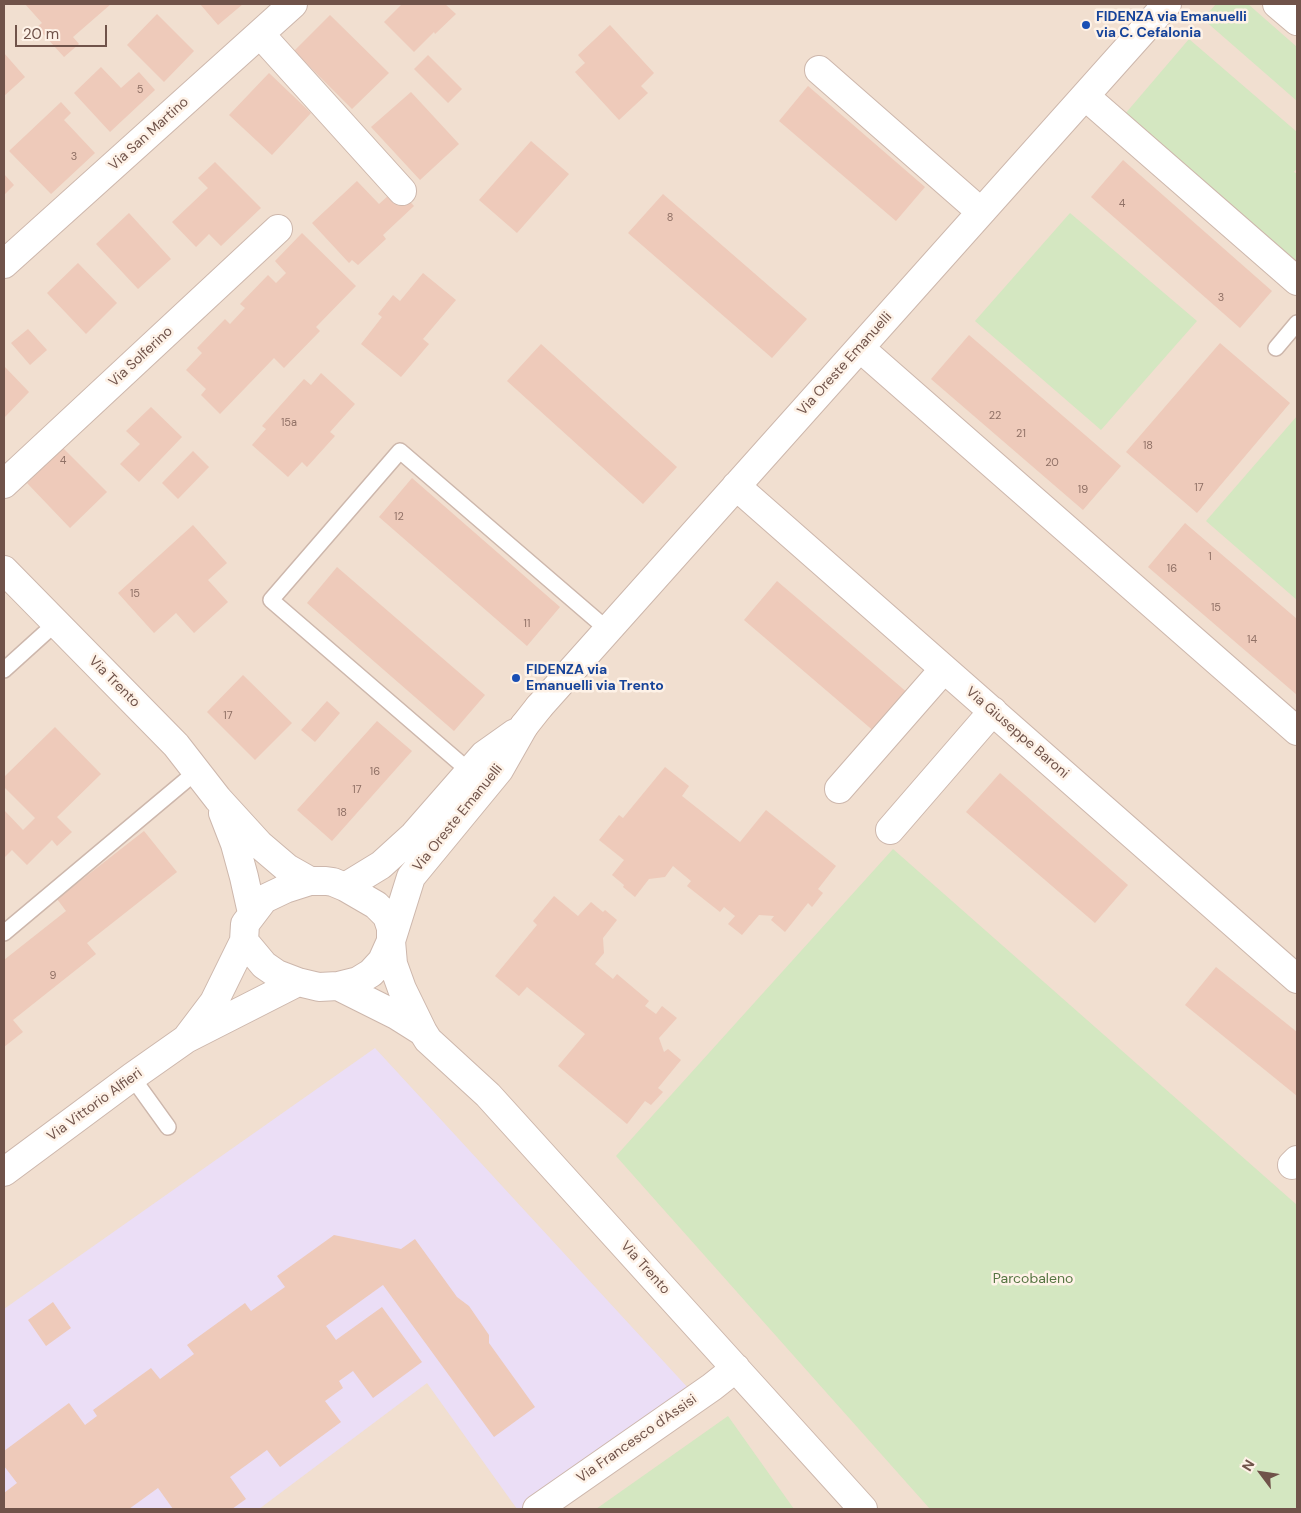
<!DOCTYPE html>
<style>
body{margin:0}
#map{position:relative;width:1301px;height:1513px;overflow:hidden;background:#faeee1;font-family:"DM Sans",sans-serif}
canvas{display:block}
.frame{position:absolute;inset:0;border:5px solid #70534a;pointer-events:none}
.north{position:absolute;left:1236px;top:1448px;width:50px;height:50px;-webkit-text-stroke:4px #fef2e7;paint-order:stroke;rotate:301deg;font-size:14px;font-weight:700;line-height:20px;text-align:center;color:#70534a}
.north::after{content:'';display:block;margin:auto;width:18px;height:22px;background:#70534a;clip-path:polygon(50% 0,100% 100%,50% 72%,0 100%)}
.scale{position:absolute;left:15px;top:25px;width:92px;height:22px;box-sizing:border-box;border:2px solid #70534a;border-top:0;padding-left:6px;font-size:15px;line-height:18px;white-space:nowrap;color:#70534a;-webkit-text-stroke:4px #fef2e7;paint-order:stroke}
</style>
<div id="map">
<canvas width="1301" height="1513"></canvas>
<div class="frame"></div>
<div class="north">N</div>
<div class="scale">20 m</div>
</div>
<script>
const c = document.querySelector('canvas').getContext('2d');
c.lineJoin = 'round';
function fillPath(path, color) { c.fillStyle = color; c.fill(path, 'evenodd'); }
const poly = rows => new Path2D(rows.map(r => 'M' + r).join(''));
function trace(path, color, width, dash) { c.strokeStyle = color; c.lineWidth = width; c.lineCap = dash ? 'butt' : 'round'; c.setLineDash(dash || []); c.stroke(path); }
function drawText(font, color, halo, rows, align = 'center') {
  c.font = font + ' "DM Sans",sans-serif'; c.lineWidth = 5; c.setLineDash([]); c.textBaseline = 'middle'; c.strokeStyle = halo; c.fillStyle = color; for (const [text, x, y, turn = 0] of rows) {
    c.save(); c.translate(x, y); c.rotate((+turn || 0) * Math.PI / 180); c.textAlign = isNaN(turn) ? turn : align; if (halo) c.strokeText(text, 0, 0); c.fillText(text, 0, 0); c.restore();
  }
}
const residential = poly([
 [4,4,1297,4,1297,1509,4,1509]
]);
const education = poly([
 [375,1048,689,1389,521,1509,517,1509,427,1383,259,1509,4,1509,4,1309]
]);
const green = poly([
 [1216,4,1248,4,1297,47,1297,101,1203,19],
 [1189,39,1297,132,1297,168,1294,172,1297,174,1297,265,1125,114],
 [1070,213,1197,321,1101,430,975,321],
 [1297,416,1297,600,1206,521],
 [893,849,1297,1205,1297,1509,930,1509,616,1156],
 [728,1416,794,1509,596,1509]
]);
const building = poly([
 [25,4,111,4,73,37,79,44,64,57,37,27,42,23],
 [200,4,243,4,218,25],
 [402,4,445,4,456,14,435,34,434,32,414,52,384,22],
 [157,14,194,51,164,82,127,45],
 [330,15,389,73,352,109,294,51],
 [610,25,654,73,641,86,648,93,619,120,575,72,585,63,578,55],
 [4,53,25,77,4,96],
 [428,55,462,89,448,103,414,69],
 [101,67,121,88,139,72,155,90,110,132,74,93],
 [269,73,311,113,272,155,229,115],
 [808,86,925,187,896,221,779,121],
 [411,92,459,144,420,180,371,127],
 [61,102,71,113,64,120,95,153,51,194,9,151],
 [531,141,569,174,517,233,479,200],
 [1123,160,1272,291,1240,328,1091,197],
 [215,162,261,208,221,246,209,234,196,247,172,222,208,188,198,178],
 [4,174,14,185,4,195],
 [357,181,379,204,397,188,414,206,383,235,386,239,358,265,352,260,349,263,312,223],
 [663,194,807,319,772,358,628,233],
 [129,213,171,259,138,289,96,244],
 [302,233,356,286,316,327,320,331,284,368,274,358,220,414,201,395,206,389,186,370,202,353,197,348,225,319,230,324,245,308,240,304,268,275,276,283,286,273,275,261],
 [78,263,117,303,86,334,47,293],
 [423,273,456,300,423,339,429,344,401,377,361,344,382,317,378,314,393,295,400,301],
 [28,329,47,350,30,365,11,343],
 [969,335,1121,466,1083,510,931,379],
 [1220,343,1290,403,1197,513,1126,452],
 [541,344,677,467,643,504,507,381],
 [4,366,29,392,4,418],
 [321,373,355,404,330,432,335,436,307,467,302,462,288,477,252,445,266,429,262,426,304,379,311,385],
 [151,407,182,437,139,482,120,464,140,444,126,431],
 [63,448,107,492,70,528,27,483],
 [193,451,209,467,178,499,162,483],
 [412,478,560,607,527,646,379,517],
 [1185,523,1297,619,1297,695,1148,567],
 [193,525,227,563,208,580,228,602,194,633,176,613,154,633,118,593],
 [337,567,485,695,454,731,307,603],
 [777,581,909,694,876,733,744,620],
 [243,675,292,723,255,760,207,712],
 [327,701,340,713,315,742,301,730],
 [377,721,412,751,332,841,297,810],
 [55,727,101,774,57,817,72,832,57,846,52,840,27,865,12,850,4,858,4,810,23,830,35,818,4,787,4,777],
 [665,767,689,786,682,796,740,842,766,810,836,866,818,889,823,893,812,907,808,903,785,932,771,920,774,916,759,915,742,935,728,924,735,916,724,907,720,912,687,886,691,881,673,866,665,877,649,879,635,897,623,887,624,885,612,875,624,860,599,840,619,815,623,818],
 [1000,773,1128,885,1095,923,966,812],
 [144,831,177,872,87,943,96,954,13,1020,23,1032,4,1047,4,960,66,911,57,899],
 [554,896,578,916,591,902,603,912,605,910,617,920,603,938,604,953,595,964,613,979,617,974,649,1001,645,1006,656,1014,662,1006,677,1018,659,1038,664,1052,668,1049,681,1060,658,1088,663,1092,651,1105,645,1101,627,1124,558,1066,585,1034,527,987,519,996,495,976,537,925,533,921],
 [1216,967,1297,1032,1297,1096,1185,1005],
 [334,1235,401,1249,415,1239,457,1297,469,1306,489,1335,489,1343,535,1407,494,1437,383,1285,326,1326,336,1340,382,1307,422,1362,373,1398,353,1371,339,1381,343,1388,325,1401,341,1422,280,1467,267,1450,230,1477,246,1499,232,1509,173,1509,158,1488,129,1509,4,1509,4,1493,17,1483,4,1466,4,1451,69,1403,85,1425,97,1416,93,1410,151,1368,160,1379,194,1354,187,1345,245,1303,251,1311,285,1287,277,1276],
 [53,1302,71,1328,46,1346,28,1320]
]);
const lane = poly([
 [1276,348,1297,323],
 [4,670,56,623],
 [475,776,271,600,400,451,608,630],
 [4,933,197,771],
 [132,1077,168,1127]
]);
const street = poly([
 [1277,4,1297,21],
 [260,34,402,191],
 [819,70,981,212],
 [1085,96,1297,281],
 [4,264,293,4],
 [860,348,1297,731],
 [4,484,278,229],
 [736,486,1297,979],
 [4,570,176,745,218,799,260,845,287,868,310,881],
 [539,707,1167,4],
 [839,789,944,669],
 [223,813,235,844,244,877,252,913],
 [890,830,993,711],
 [345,887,381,865,414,835,484,755,515,733],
 [244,941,264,965,277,974,298,982,319,987,338,986,358,981,371,973,382,961,391,941,411,877,499,770,524,726],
 [338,986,396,1015,423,1032],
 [186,1039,214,1002,244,941,245,924,264,899,285,889,310,881,326,881,333,882,345,887,376,905,387,916,391,928,391,941,393,964,402,989,423,1032,428,1040,488,1095,863,1509],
 [1292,1165,1297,1160],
 [4,1172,132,1077,186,1039,298,982],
 [537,1509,712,1387,736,1368]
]);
const secondary = poly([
 [524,726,539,707]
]);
const markers = [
 [1086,25,5,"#1a4fb4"],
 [516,678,5,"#1a4fb4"]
];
const numberNames = [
 ["5",140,90],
 ["3",74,157],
 ["4",1122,204],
 ["8",670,218],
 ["3",1221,298],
 ["22",995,416],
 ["15a",289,423],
 ["21",1021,434],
 ["18",1148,446],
 ["4",63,461],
 ["20",1052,463],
 ["17",1199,488],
 ["19",1083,490],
 ["12",399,517],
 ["1",1210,557],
 ["16",1172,569],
 ["15",135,594],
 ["15",1216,608],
 ["11",527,624],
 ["14",1252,640],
 ["17",228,716],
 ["16",375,772],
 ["17",357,790],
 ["18",342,813],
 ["9",53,976]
];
const transitNames = [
 ["FIDENZA via Emanuelli",1096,17],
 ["via C. Cefalonia",1096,33],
 ["FIDENZA via",526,670],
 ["Emanuelli via Trento",526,686]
];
const streetNames = [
 ["Via San Martino",149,134,-42],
 ["Via Solferino",141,357,-43],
 ["Via Oreste Emanuelli",845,364,-48],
 ["Via Trento",114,682,45],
 ["Via Giuseppe Baroni",1017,733,41],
 ["Via Oreste Emanuelli",458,818,-51],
 ["Via Vittorio Alfieri",95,1105,-36],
 ["Via Trento",645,1268,48],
 ["Via Francesco d'Assisi",637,1439,-35]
];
const parkNames = [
 ["Parcobaleno",1033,1279]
];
fillPath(residential, '#f1dfd0');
fillPath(education, '#ebdef6');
fillPath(green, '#d4e7c1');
fillPath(building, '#eecaba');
trace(lane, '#cdb7ac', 18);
trace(street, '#cdb7ac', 30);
trace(secondary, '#cfb6a9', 30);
trace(lane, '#fff', 15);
trace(street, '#fff', 28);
trace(secondary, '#fff', 28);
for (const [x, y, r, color] of markers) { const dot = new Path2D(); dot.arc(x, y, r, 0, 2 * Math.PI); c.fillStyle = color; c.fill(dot); trace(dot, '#fef2e7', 2); }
drawText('11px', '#907166', null, numberNames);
drawText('bold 14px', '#164399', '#fef2e7', transitNames, 'left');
drawText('14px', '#70534a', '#fef2e7', streetNames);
drawText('14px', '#567542', '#fef2e7', parkNames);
</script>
